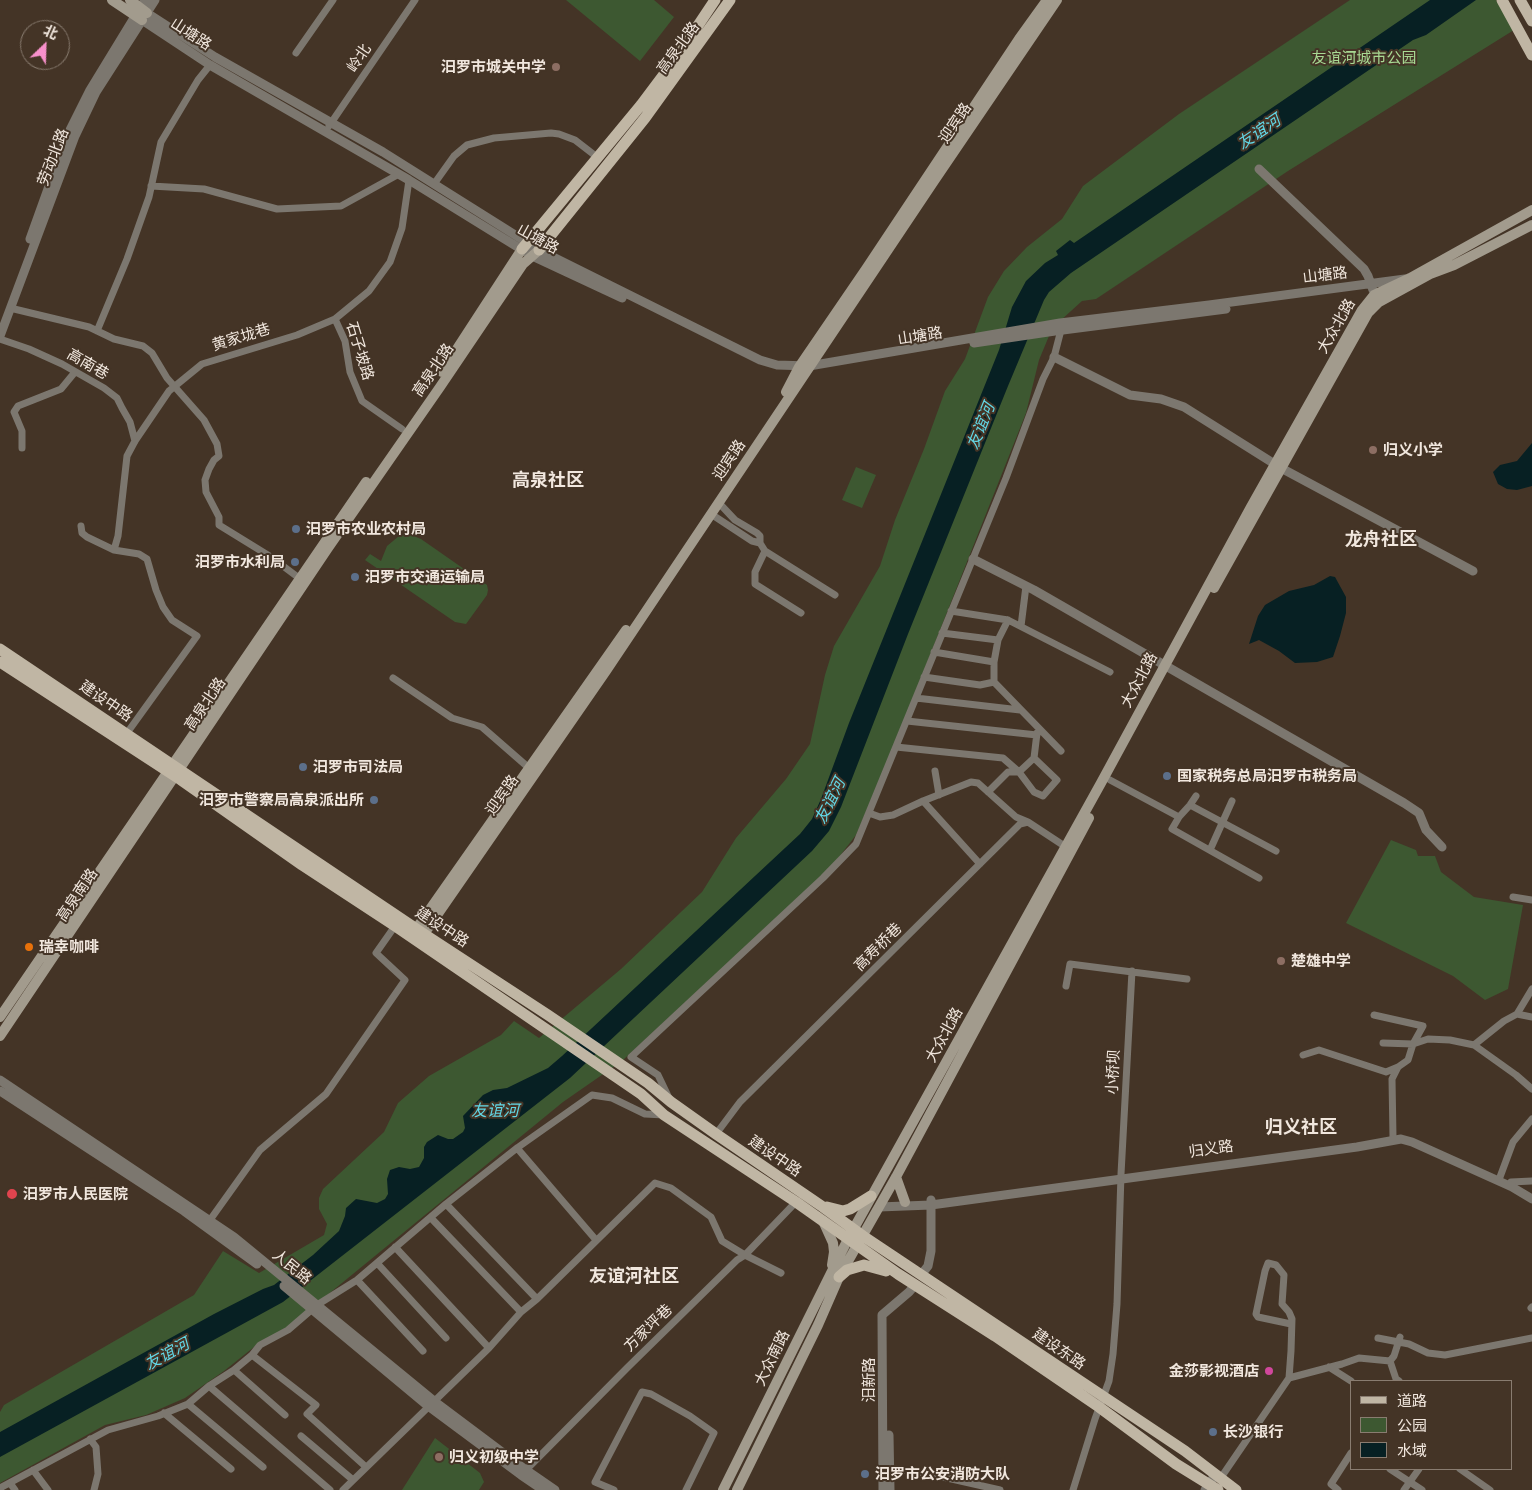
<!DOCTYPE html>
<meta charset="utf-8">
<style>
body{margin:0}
#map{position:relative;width:1532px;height:1490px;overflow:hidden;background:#443426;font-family:Lato,"Noto Sans SC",sans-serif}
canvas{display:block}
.legend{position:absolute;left:1350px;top:1380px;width:162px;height:90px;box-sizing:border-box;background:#443426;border:1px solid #897c70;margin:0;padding:6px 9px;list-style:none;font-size:15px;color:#f1e7de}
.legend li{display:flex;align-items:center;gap:10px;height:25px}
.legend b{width:25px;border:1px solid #897c70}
.north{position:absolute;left:20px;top:20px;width:50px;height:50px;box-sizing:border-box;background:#443426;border:1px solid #897c70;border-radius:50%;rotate:24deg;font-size:14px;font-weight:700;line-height:20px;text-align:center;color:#f1e7de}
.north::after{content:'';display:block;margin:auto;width:18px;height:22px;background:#f890cb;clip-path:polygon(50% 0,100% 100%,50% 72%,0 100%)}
</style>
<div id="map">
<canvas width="1532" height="1490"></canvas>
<ul class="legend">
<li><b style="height:6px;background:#c0b6a4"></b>道路</li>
<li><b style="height:14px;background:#3d5831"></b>公园</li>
<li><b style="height:14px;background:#072023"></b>水域</li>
</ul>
<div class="north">北</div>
</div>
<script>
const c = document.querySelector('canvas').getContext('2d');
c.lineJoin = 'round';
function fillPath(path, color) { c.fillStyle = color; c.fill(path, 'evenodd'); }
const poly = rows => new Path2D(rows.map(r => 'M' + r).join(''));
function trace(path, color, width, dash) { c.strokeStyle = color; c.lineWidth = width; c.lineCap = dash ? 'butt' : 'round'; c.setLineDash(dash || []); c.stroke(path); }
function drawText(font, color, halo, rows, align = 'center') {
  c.font = font + ' Lato,"Noto Sans SC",sans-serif'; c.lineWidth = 4; c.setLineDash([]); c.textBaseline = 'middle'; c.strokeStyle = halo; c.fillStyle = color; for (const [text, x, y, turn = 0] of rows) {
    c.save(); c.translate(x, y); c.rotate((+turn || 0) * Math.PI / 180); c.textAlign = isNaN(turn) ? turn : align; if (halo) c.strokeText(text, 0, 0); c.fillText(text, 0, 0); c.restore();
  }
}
const green = poly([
 [566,0,654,0,674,17,640,61],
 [1350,0,1496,0,1514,30,1288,171,1096,299,1082,301,1060,321,1049,336,1039,360,1026,413,888,761,856,835,832,866,622,1061,563,1102,287,1328,259,1343,224,1371,185,1398,146,1415,105,1425,0,1483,0,1412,4,1405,194,1295,223,1251,259,1273,324,1235,327,1224,319,1209,319,1198,323,1189,384,1132,398,1103,429,1076,501,1035,514,1021,539,1038,621,969,702,892,736,838,786,779,810,744,825,675,834,646,880,566,895,520,924,449,945,391,965,359,988,297,1004,271,1027,247,1062,219,1083,186,1179,114],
 [856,467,876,475,862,508,842,500],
 [405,535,411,535,421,539,487,585,488,590,487,595,466,624,455,622,365,560,370,554,381,561,387,546,399,536],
 [1391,840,1416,850,1418,856,1435,856,1441,872,1474,897,1523,905,1508,989,1485,1000,1453,976,1346,923],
 [435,1438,480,1473,484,1482,479,1490,402,1490]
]);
const water = poly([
 [1430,0,1476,0,1426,35,1413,40,1071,273,1049,292,1044,300,1008,386,908,634,841,807,829,831,812,851,570,1078,283,1302,0,1457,0,1432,214,1314,263,1289,274,1285,313,1255,339,1231,345,1216,346,1208,356,1199,377,1203,385,1199,388,1194,387,1179,390,1170,399,1167,410,1169,419,1167,424,1158,424,1147,427,1142,438,1135,448,1139,453,1139,463,1132,465,1128,463,1116,483,1095,493,1090,507,1088,548,1068,562,1056,800,834,812,819,821,799,849,723,999,350,1012,307,1026,281,1045,263,1058,255,1056,251,1070,240,1074,243],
 [1532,443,1532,486,1517,490,1507,489,1498,484,1493,472,1500,465,1517,461],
 [1330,576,1335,577,1346,597,1346,613,1340,636,1333,657,1317,662,1295,663,1279,651,1259,640,1249,644,1258,616,1265,605,1289,591,1314,585]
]);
const minor = poly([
 [296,53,333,0],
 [329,126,415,0],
 [434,184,454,156,467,145,494,138,551,133,559,134,575,140,597,157],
 [151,186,204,189,277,209,341,206,399,174],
 [10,308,89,327,114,339,143,346,152,353,167,378,204,420,217,444,219,456,214,460,209,469,205,480,206,492,219,517,219,525,271,557,299,578],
 [335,319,345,341,350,372,362,401,402,429],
 [97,331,127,259,149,197,161,142,198,80,210,65],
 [0,339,29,349,62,364,104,388,117,398,122,408,130,422,135,441],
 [22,448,22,431,14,412,18,406,61,389,75,372],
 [719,503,735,520,757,533,760,536,760,543],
 [711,514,752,541,760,543,765,551,755,572,755,584,801,613],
 [81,526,82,533,87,537,114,550,139,554,147,559,156,590,163,607,172,620,197,636,127,733],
 [114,550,118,536,127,456,135,441,169,391,202,364,297,335,335,319,369,291,390,262,402,228,409,180],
 [765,551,835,595],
 [951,611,1008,620,1110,672],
 [1021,626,1026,586],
 [942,633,998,640,1008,620],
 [934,652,994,662,994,682,1061,751],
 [994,662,998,640],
 [924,677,980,685,994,682],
 [393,678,452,718,482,727,529,768],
 [916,698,1020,710],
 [907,721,1037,735],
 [896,747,1003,758,1019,772,1034,792,1043,796,1057,780,1034,758],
 [935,771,939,795],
 [1110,780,1179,817],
 [988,792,1008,772,1019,772,1034,758,1037,733],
 [1196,796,1190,805,1179,817,1172,829,1259,878],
 [923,801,980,864],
 [1190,805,1276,851],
 [869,813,880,817,893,815,923,801,971,782,978,783,1016,817,1028,822],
 [1210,850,1232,801],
 [1513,897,1532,900],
 [1066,986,1070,964,1187,979],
 [1517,1014,1532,989],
 [1374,1015,1423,1026,1413,1044,1383,1043],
 [1474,1045,1516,1075,1532,1089],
 [1303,1055,1319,1050,1386,1072,1398,1067],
 [669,1098,658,1075,631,1057,823,878,856,844,1006,478,1043,379,1054,357,1061,330],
 [716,1134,740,1102,1020,824,1028,822,1069,849],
 [1393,1137,1392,1079,1398,1067,1408,1060,1413,1044,1428,1039,1450,1040,1474,1045,1504,1021,1517,1014,1532,1017],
 [517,1148,596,1240],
 [1500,1177,1513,1142,1532,1119],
 [1511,1182,1532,1181],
 [446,1204,537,1299],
 [431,1218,521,1312],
 [210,1220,260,1150,326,1094,405,980,376,953,395,926],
 [395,1247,489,1348],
 [377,1263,446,1338],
 [357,1280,423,1351],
 [1531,1308,1532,1307],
 [1378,1338,1409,1344,1428,1353,1445,1355,1532,1338],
 [252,1355,316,1405,307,1414,366,1467],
 [1390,1361,1396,1379,1399,1381],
 [1329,1367,1351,1381],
 [234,1370,285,1415],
 [1289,1378,1342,1364,1359,1358,1390,1361,1394,1356,1400,1337],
 [209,1386,330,1490],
 [188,1404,263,1467],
 [164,1413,231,1469],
 [301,1436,353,1480],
 [90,1439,96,1447,98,1474,94,1490],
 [886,1468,925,1473,1000,1490],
 [1390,1469,1422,1490],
 [1460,1469,1490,1490],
 [33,1470,48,1490],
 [523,1473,627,1368,737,1260,745,1255,796,1202],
 [1220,1479,1289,1378,1291,1351,1292,1319,1289,1312,1282,1304,1284,1275,1276,1265,1268,1263,1265,1271,1256,1314,1258,1317,1291,1324],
 [10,1483,15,1490],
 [0,1488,108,1430,158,1416,188,1404,209,1386,234,1370,252,1355,260,1345,288,1330,317,1305,357,1280,446,1204,517,1148,592,1095,612,1098,645,1114,664,1115],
 [343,1490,489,1348,521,1312,537,1299,655,1183,671,1188,711,1217,722,1241,745,1255,781,1273],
 [614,1490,595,1482,642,1392,651,1394,690,1416,714,1433,686,1490],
 [1073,1490,1095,1419,1109,1381,1113,1354,1117,1304,1121,1174,1132,971],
 [1338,1490,1331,1484,1351,1453],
 [1404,1490,1419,1469]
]);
const tertiary = poly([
 [147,13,215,57,383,152,539,250,760,360,777,365,809,366,1060,323,1209,305,1405,279],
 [142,20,210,65,409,180,532,256,622,298],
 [1259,169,1364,269,1368,276,1373,290],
 [30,239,67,136,90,90,145,0],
 [0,336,75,136,96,92,155,0],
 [974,343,1055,331,1226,309],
 [1054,357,1130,395,1161,399,1184,407,1281,468,1473,571],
 [973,559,1034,590,1404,803,1419,813,1426,830,1442,847],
 [0,1080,234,1237,434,1401,526,1470,555,1490],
 [0,1091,184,1211,257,1264],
 [879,1207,931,1205,1357,1147,1401,1139,1412,1142,1512,1187,1532,1199],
 [921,1275,928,1266,931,1251,931,1200],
 [284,1286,428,1406,521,1475,543,1490],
 [889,1435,890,1490],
 [883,1490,882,1315,909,1292,915,1285],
 [1205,1490,1215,1475]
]);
const secondary = poly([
 [112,0,142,20],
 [130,0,147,13],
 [442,372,522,249],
 [786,392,799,367,866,269,1019,39,1047,0],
 [1214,588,1368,313,1379,302,1430,274,1454,265,1532,225],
 [416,929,626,630],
 [424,934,606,671,934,181,1057,0],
 [0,1017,366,482],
 [0,1036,328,548,440,387,523,264,539,250],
 [896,1177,905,1202],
 [823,1221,833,1243,834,1252,832,1265],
 [723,1490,848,1239,1101,783,1251,507,1362,310,1374,295,1410,278,1532,210],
 [737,1490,818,1325,839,1277,896,1177,1089,818]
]);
const primary = poly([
 [1502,0,1532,55],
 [1520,0,1532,21],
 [522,249,641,105,677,57,715,0],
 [539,250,645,118,730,0],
 [0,649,424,934,548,1015,648,1083,671,1102,716,1134,823,1207,863,1236,1185,1451,1236,1490],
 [0,662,181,780,302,865,395,926,641,1094,664,1115,796,1202,898,1274,995,1336,1099,1407,1176,1464,1218,1490],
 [827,1207,843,1211,850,1209,871,1196],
 [839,1277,847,1270,864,1265,886,1271]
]);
const markers = [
 [556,67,5,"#8d6e63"],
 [1373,450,5,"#8d6e63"],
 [296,529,5,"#5c6f8a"],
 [295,562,5,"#5c6f8a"],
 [355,577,5,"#5c6f8a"],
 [303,767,5,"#5c6f8a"],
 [1167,776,5,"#5c6f8a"],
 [374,800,5,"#5c6f8a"],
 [29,947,5,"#e8710a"],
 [1281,961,5,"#8d6e63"],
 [12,1194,6,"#e0444e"],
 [1269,1371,5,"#d1479c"],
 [1213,1432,5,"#5c6f8a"],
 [439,1457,5,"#8d6e63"],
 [865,1474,5,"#5c6f8a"]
];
const streetNames = [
 ["山塘路",191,34,33],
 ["高泉北路",678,48,-54],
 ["岭北",359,58,-56],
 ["迎宾路",955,123,-56],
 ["劳动北路",53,157,-69],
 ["山塘路",538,239,29],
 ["山塘路",1325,275,-7],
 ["大众北路",1336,326,-60],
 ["山塘路",920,336,-9],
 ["黄家垅巷",241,337,-17],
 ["石子坡路",360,351,73],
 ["高南巷",88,364,30],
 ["高泉北路",433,370,-56],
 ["迎宾路",729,460,-56],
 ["大众北路",1139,680,-62],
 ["建设中路",106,701,34],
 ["高泉北路",205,704,-56],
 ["迎宾路",502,795,-55],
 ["高泉南路",77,895,-56],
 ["建设中路",442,927,33],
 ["高寿桥巷",878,947,-45],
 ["大众北路",944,1035,-61],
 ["小桥坝",1113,1072,-87],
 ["归义路",1211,1149,-8],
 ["建设中路",775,1156,34],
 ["人民路",292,1267,39],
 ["方家坪巷",648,1328,-44],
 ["建设东路",1059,1349,34],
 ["大众南路",772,1358,-64],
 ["汨新路",869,1380,-90]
];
const parkNames = [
 ["友谊河城市公园",1364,58]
];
const poiNames = [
 ["汨罗市城关中学",546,67,"right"],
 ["归义小学",1383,450],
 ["汨罗市农业农村局",306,529],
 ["汨罗市水利局",285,562,"right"],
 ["汨罗市交通运输局",365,577],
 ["汨罗市司法局",313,767],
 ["国家税务总局汨罗市税务局",1177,776],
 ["汨罗市警察局高泉派出所",364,800,"right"],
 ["瑞幸咖啡",39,947],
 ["楚雄中学",1291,961],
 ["汨罗市人民医院",23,1194],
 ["金莎影视酒店",1259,1371,"right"],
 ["长沙银行",1223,1432],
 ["归义初级中学",449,1457],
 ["汨罗市公安消防大队",875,1474]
];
const waterNames = [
 ["友谊河",1259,132,-34],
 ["友谊河",981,426,-68],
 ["友谊河",830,801,-64],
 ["友谊河",495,1111],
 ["友谊河",167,1354,-29]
];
const quarterNames = [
 ["高泉社区",548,480],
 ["龙舟社区",1381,539],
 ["归义社区",1301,1127],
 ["友谊河社区",634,1276]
];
fillPath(green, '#3d5831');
fillPath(water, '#072023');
trace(minor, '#7c776f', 7);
trace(tertiary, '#7c776f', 9);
trace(secondary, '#a29b8d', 10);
trace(primary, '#c0b6a4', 11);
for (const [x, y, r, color] of markers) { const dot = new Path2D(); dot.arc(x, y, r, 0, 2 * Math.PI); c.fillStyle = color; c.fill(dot); trace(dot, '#443426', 2); }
drawText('15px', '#f1e7de', '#443426', streetNames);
drawText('15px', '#a8d993', '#443426', parkNames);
drawText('bold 15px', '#f1e7de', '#443426', poiNames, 'left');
drawText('italic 16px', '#62d7e6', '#443426', waterNames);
drawText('bold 18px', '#f1e7de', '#443426', quarterNames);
</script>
